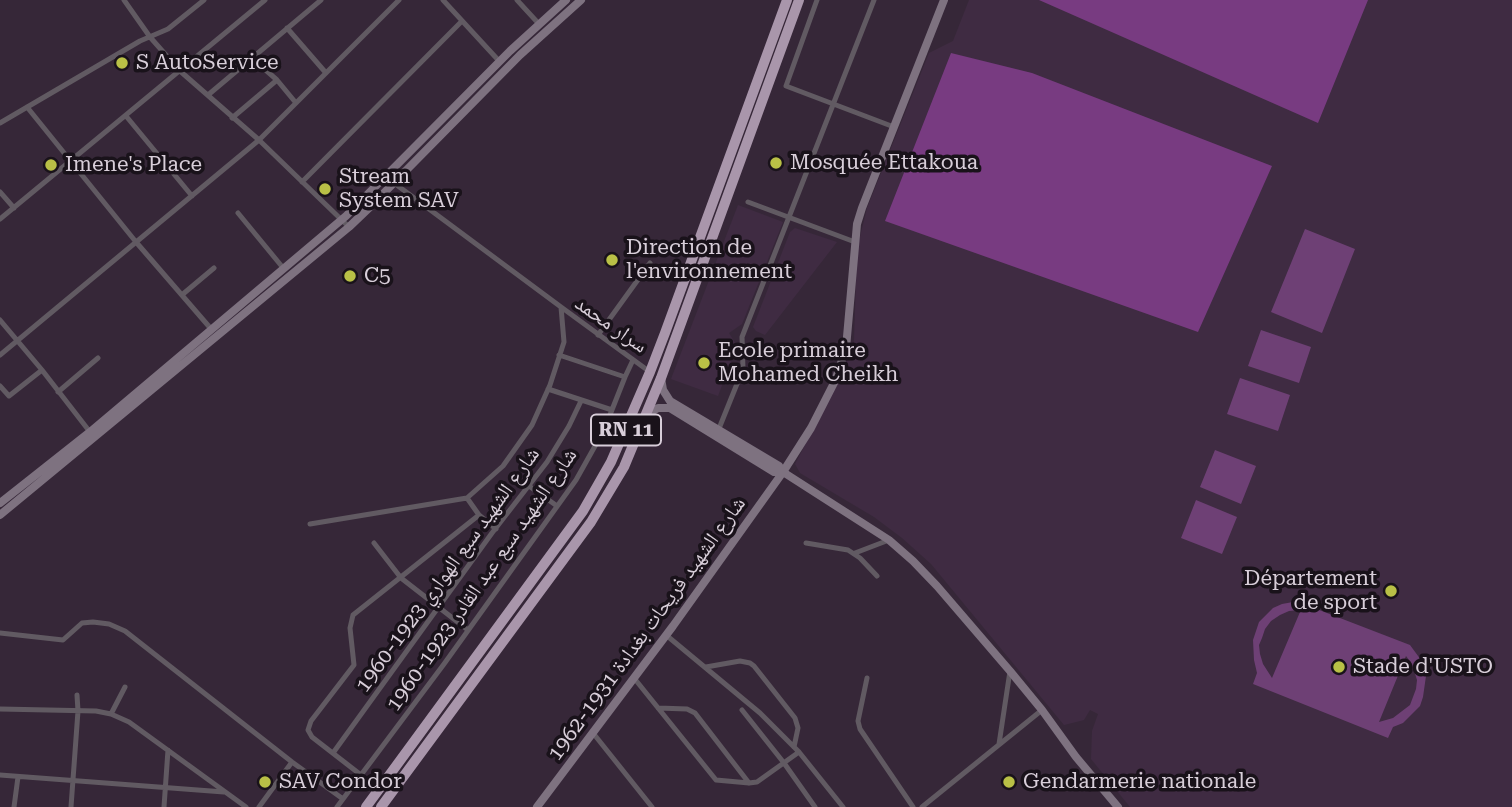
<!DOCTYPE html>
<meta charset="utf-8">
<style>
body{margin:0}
canvas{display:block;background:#362738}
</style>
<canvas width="1512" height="807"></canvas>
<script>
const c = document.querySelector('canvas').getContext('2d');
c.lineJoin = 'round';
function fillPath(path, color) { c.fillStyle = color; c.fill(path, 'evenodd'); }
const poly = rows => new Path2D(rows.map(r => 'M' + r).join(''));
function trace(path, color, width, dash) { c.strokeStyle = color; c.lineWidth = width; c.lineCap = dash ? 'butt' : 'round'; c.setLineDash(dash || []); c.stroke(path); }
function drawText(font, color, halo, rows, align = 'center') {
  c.font = font + ' "Roboto Serif","Noto Naskh Arabic",serif'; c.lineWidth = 7; c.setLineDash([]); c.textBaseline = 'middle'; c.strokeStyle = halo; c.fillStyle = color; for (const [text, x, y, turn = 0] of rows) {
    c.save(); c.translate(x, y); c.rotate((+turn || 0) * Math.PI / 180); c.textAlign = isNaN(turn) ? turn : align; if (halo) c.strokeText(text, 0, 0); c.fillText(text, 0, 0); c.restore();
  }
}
const built = poly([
 [969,0,1512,0,1512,807,1130,807,1091,759,1092,731,1098,714,1090,710,1084,720,1064,725,931,564,902,538,874,517,800,473,795,464,836,386,854,341,857,249,867,208,929,53,953,41],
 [738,205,783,222,742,324,729,333,737,346,718,396,671,379],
 [795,228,837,242,765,335,756,331,753,327,790,232]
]);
const green = poly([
 [1305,229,1355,249,1322,333,1271,312],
 [1261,330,1311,347,1299,383,1248,366],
 [1240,378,1290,395,1278,431,1227,414],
 [1215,450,1256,466,1241,504,1200,487],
 [1196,500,1237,517,1222,554,1181,538],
 [1293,602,1301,603,1410,645,1421,660,1426,676,1423,697,1420,706,1403,723,1393,727,1388,738,1253,684,1257,673,1254,660,1253,640,1259,622,1273,608,1282,604],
 [1298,610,1300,612,1272,678,1263,664,1260,654,1259,645,1262,638,1265,629,1271,621,1280,615,1289,611],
 [1406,656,1412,664,1417,680,1416,689,1410,705,1393,718,1379,722]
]);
const forest = poly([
 [1039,0,1368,0,1318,123],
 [951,53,1032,73,1272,166,1198,332,885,221]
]);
const street = poly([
 [124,0,150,37,180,71,259,140,349,227],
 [443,0,500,62],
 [517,0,539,24],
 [817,0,786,86,894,127],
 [287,28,326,73],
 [252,58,277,80,296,103],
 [208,95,321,0],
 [27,107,136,242,212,330],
 [126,116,192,196],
 [232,118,277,80],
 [0,123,140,41,168,29,204,0],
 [302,182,462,21],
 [394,183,561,307],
 [0,192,14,208],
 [748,202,855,242],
 [238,213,284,269],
 [0,219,265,0],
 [183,294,214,268],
 [0,320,42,370,90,432],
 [598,335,650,263],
 [0,355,259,140,399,0],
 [559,355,625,377],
 [0,386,9,396,42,370],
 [548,389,612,410],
 [58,392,98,358],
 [718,431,743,369,742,337,874,0],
 [529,486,557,506],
 [467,498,479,515,496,529],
 [310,524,467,498,503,466,532,425,550,385,564,342,561,307,650,372],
 [374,543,401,578,468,630],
 [806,543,848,550,860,558,877,576],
 [855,553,889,540],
 [0,633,63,640,82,623,93,622,109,624,125,631,292,762,343,799],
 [666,635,760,713,799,752,843,807],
 [706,667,740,661,750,663,754,666,795,718,798,728,794,747],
 [634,678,716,780,749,783,757,782,799,752],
 [867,678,858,721,860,729,913,807],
 [658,708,687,709,695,713,749,783],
 [0,709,96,711,111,714,129,722,246,807],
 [742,710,784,763,815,807],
 [111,714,125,687],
 [593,733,652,807],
 [999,744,1010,671],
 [333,753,492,533,547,462,569,426,581,401],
 [0,775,224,792],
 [361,775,312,737,308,730,311,721,354,665,350,628,353,615,479,515],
 [14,807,18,777],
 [71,807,78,711,77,695],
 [164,807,168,750],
 [259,807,292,762],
 [337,807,444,664,576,480,604,430,625,377,633,360],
 [922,807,1042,710]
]);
const secondary = poly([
 [661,378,663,390,670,401,779,466,783,472,889,540,913,561,937,586,1010,671,1042,710,1076,757,1118,807],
 [647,414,658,408,670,408,774,472,783,472],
 [0,503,90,432,346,216,510,51,566,0],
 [0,515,349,227,372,205,520,55,581,0],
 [537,807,673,626,783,472,811,428,835,381,846,348,857,224,862,208,944,0]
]);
const highway = poly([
 [366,807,583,511,611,462,650,372,665,333,787,0],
 [381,807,591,522,624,467,661,378,799,0]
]);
const markers = [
 [122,63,7,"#b9c046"],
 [776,163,7,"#b9c046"],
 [51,165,7,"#b9c046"],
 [325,189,7,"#b9c046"],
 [612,260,7,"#b9c046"],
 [350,276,7,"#b9c046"],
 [704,363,7,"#b9c046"],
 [1391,591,7,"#b9c046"],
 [1339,667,7,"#b9c046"],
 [265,782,7,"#b9c046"],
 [1009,782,7,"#b9c046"]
];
const shields = [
 [626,430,70]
];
const shieldNames = [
 ["RN 11",626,430]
];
const poiNames = [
 ["S AutoService",136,63],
 ["Mosquée Ettakoua",790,163],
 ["Imene's Place",65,165],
 ["Stream",339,177],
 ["System SAV",339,201],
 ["Direction de",626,248],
 ["l'environnement",626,272],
 ["C5",364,276],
 ["Ecole primaire",718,351],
 ["Mohamed Cheikh",718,375],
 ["Département",1377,579,"right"],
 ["de sport",1377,603,"right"],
 ["Stade d'USTO",1353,667],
 ["SAV Condor",279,782],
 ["Gendarmerie nationale",1023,782]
];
const streetNames = [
 ["سرار محمد",611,325,35],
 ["شارع الشهيد سبع الهواري 1923-1960",448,570,-54],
 ["شارع الشهيد سبع عبد القادر 1923-1960",482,580,-55],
 ["شارع الشهيد فريحات بغدادة 1931-1962",647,629,-54]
];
fillPath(built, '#3f2b42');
fillPath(green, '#6e4075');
fillPath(forest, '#783b81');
trace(street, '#615a62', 5);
trace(secondary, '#7e7280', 8);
trace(highway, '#a996ab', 10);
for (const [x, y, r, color] of markers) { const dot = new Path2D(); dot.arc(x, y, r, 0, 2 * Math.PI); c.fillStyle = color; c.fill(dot); trace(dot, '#19121a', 2.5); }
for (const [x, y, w] of shields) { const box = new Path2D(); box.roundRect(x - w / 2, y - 15.5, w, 31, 5); c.fillStyle = '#19121a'; c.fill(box); trace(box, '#d8ced9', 2); }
drawText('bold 19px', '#d8ced9', null, shieldNames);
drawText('21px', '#d8ced9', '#19121a', poiNames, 'left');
drawText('21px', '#d8ced9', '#19121a', streetNames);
</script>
